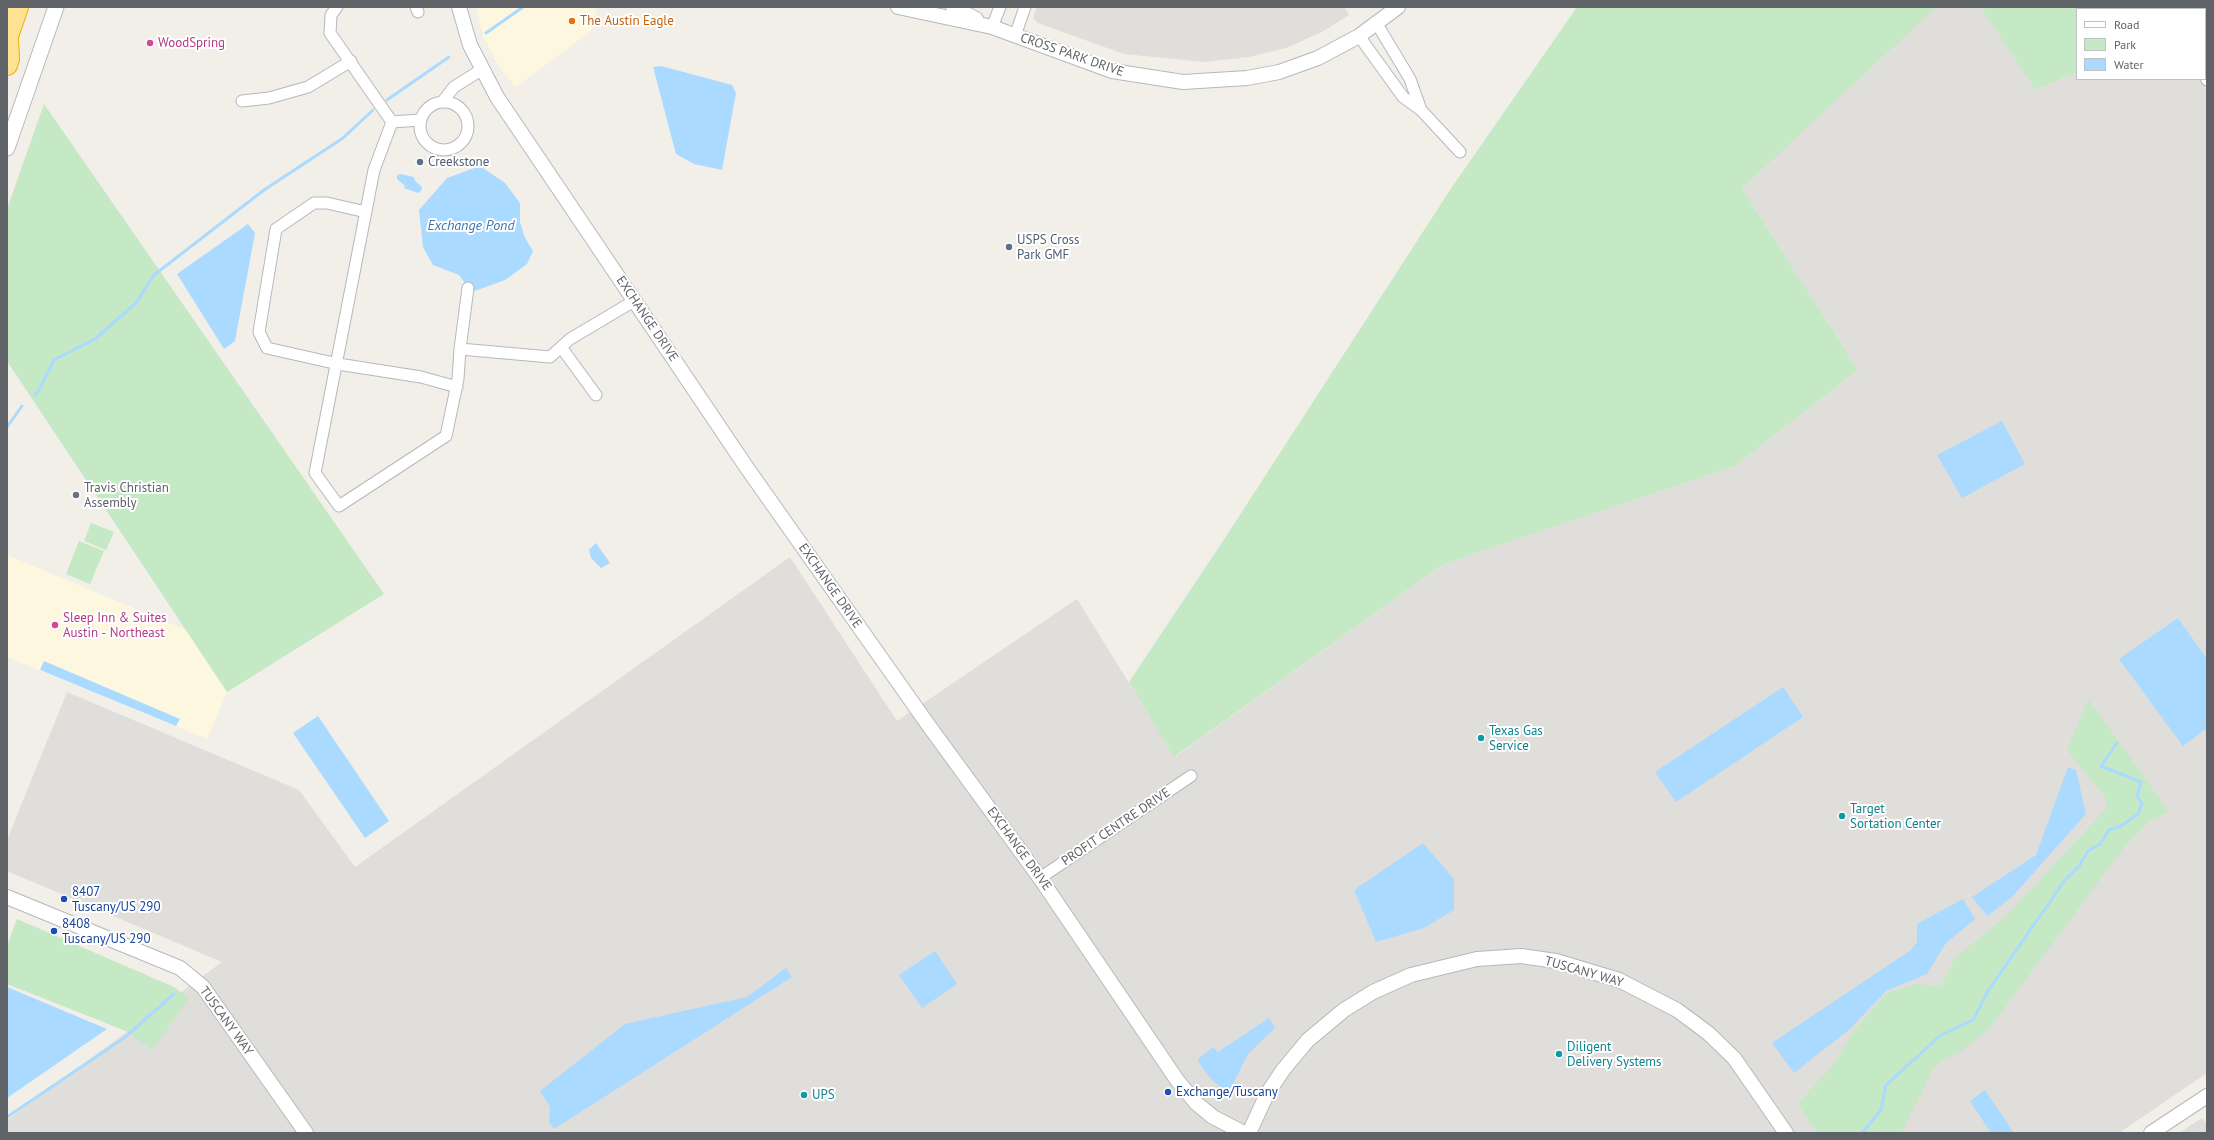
<!DOCTYPE html>
<style>
body{margin:0}
#map{position:relative;width:2214px;height:1140px;overflow:hidden;background:#f1efe8;font-family:"PT Sans",sans-serif}
canvas{display:block}
.frame{position:absolute;inset:0;border:8px solid #5f6368;pointer-events:none}
.legend{position:absolute;left:2076px;top:8px;width:130px;height:72px;box-sizing:border-box;background:#fff;border:1px solid #bfc1c3;margin:0;padding:5px 7px;list-style:none;font-size:12px;color:#5f6368}
.legend li{display:flex;align-items:center;gap:8px;height:20px}
.legend b{width:20px;border:1px solid #bfc1c3}
</style>
<div id="map">
<canvas width="2214" height="1140"></canvas>
<div class="frame"></div>
<ul class="legend">
<li><b style="height:5px;background:#fff"></b>Road</li>
<li><b style="height:11px;background:#c5e8c5"></b>Park</li>
<li><b style="height:11px;background:#aadaff"></b>Water</li>
</ul>
</div>
<script>
const c = document.querySelector('canvas').getContext('2d');
c.lineJoin = 'round';
function fillPath(path, color) { c.fillStyle = color; c.fill(path, 'evenodd'); }
const poly = rows => new Path2D(rows.map(r => 'M' + r).join(''));
function trace(path, color, width, dash) { c.strokeStyle = color; c.lineWidth = width; c.lineCap = dash ? 'butt' : 'round'; c.setLineDash(dash || []); c.stroke(path); }
function drawText(font, color, halo, rows, align = 'center') {
  c.font = font + ' "PT Sans",sans-serif'; c.lineWidth = 4; c.setLineDash([]); c.textBaseline = 'middle'; c.strokeStyle = halo; c.fillStyle = color; for (const [text, x, y, turn = 0] of rows) {
    c.save(); c.translate(x, y); c.rotate((+turn || 0) * Math.PI / 180); c.textAlign = isNaN(turn) ? turn : align; if (halo) c.strokeText(text, 0, 0); c.fillText(text, 0, 0); c.restore();
  }
}
const commercial = poly([
 [476,7,597,7,591,31,516,87,500,68,483,36],
 [7,555,186,630,227,692,207,739,7,657]
]);
const industrial = poly([
 [1037,7,1344,7,1349,15,1322,32,1286,48,1249,57,1204,62,1124,54,1038,23,1033,18],
 [1872,7,1980,7,2035,90,2077,72,2077,79,2205,79,2205,29,2207,29,2207,1073,2119,1133,7,1133,7,1120,222,962,7,871,7,840,67,692,299,790,355,867,790,557,897,721,1077,599,1175,757,1442,565,1735,466,1858,370,1742,188],
 [2202,1118,2207,1124,2207,1133,2179,1133]
]);
const green = poly([
 [1577,7,1936,7,1742,188,1858,370,1735,466,1442,565,1174,757,1129,682,1225,538,1450,190],
 [1980,7,2165,7,2165,9,2077,9,2077,72,2035,90],
 [44,104,384,594,227,692,7,361,7,209],
 [91,523,114,532,106,550,84,541],
 [79,541,104,551,90,584,66,574],
 [2088,699,2169,812,2148,822,2125,846,1988,1030,1960,1052,1944,1059,1934,1067,1901,1133,1817,1133,1798,1103,1831,1068,1854,1031,1886,994,1915,984,1941,986,1955,958,2005,917,2107,808,2106,798,2067,750],
 [17,919,174,987,189,998,152,1050,126,1031,7,984,7,946]
]);
const water = poly([
 [661,66,732,85,736,93,722,170,694,164,676,154,653,67],
 [480,166,505,183,520,203,520,222,525,238,533,251,527,264,505,280,472,292,459,275,433,265,423,247,419,210,447,178],
 [400,174,414,177,415,181,422,187,421,191,418,193,404,188,405,186,397,179,397,176],
 [248,224,255,233,235,341,224,349,177,274],
 [2002,421,2025,464,1962,498,1937,455],
 [596,543,610,563,601,568,591,558,589,550],
 [2178,618,2207,659,2207,728,2183,746,2119,659],
 [44,661,180,719,176,726,40,670],
 [1783,687,1803,717,1676,802,1655,772],
 [318,716,389,821,365,838,293,733],
 [2068,767,2076,770,2086,814,2012,897,1987,916,1972,897,2036,855],
 [1423,843,1454,879,1454,910,1424,928,1376,942,1354,890],
 [1963,899,1975,919,1946,943,1927,974,1886,991,1850,1029,1794,1073,1772,1043,1911,950,1917,942,1917,924],
 [935,951,957,984,922,1008,899,975],
 [786,968,792,977,554,1129,549,1122,550,1107,540,1091,625,1024,747,997],
 [7,987,107,1029,7,1098],
 [1269,1018,1275,1028,1248,1054,1228,1094,1211,1079,1197,1060,1213,1047,1218,1052],
 [1985,1090,2014,1133,1991,1133,1970,1101]
]);
const stream = poly([
 [486,33,523,7],
 [387,100,449,57],
 [34,395,38,392,54,360,95,339,136,303,154,275,264,190,343,138,373,110],
 [7,427,22,406],
 [7,1117,124,1038,174,994],
 [1862,1133,1881,1110,1886,1085,1941,1035,1973,1020,1988,991,2065,880,2079,866,2088,851,2100,844,2109,830,2121,826,2138,814,2142,804,2137,796,2141,782,2101,766,2117,743]
]);
const minor = poly([
 [337,7,331,15,330,33,392,122,374,170,315,473,339,506,446,436,458,379,460,349,550,357,570,339,634,301],
 [416,7,418,12],
 [2188,7,2188,9],
 [1377,24,1410,79,1421,110],
 [992,27,1000,7],
 [1015,36,1025,7],
 [1359,36,1403,97,1421,110,1460,152],
 [2205,75,2207,80],
 [242,101,269,98,308,87,351,61],
 [443,101,454,87,481,70],
 '420 126a24 24 0 1 1 48 0a24 24 0 1 1-48 0Z',
 [392,122,420,120],
 [366,212,327,203,314,203,276,229,259,332,267,348,338,364,421,377,457,387],
 [561,347,596,395],
 [460,349,468,288],
 [1040,878,1191,776]
]);
const tertiary = poly([
 [459,7,470,45,497,97,747,468,929,726,1040,878,1177,1080,1196,1103,1213,1117,1244,1133],
 [898,7,992,27,1112,71,1183,82,1247,78,1279,72,1318,58,1359,36,1398,7],
 [953,7,976,19],
 [7,897,180,968,203,987,306,1133],
 [1249,1133,1267,1094,1283,1070,1308,1040,1344,1010,1373,992,1411,975,1477,959,1521,956,1556,961,1619,980,1677,1010,1708,1033,1734,1058,1786,1133],
 [2151,1133,2207,1096]
]);
const secondary = poly([
 [7,148,56,7]
]);
const motorway = poly([
 [7,39,18,7],
 [7,65,9,59,8,38]
]);
const markers = [
 [572,21,4,"#e8710a"],
 [150,43,4,"#d1479c"],
 [420,162,4,"#5c6f8a"],
 [1009,247,4,"#5c6f8a"],
 [76,495,4,"#6b7280"],
 [55,625,4,"#d1479c"],
 [1481,738,4,"#0f9aa8"],
 [1842,816,4,"#0f9aa8"],
 [64,899,4,"#1a4fb4"],
 [54,931,4,"#1a4fb4"],
 [1559,1054,4,"#0f9aa8"],
 [1168,1092,4,"#1a4fb4"],
 [804,1095,4,"#0f9aa8"]
];
const foodNames = [
 ["The Austin Eagle",580,21]
];
const hotelNames = [
 ["WoodSpring",158,43],
 ["Sleep Inn & Suites",63,618],
 ["Austin - Northeast",63,633]
];
const streetNames = [
 ["CROSS PARK DRIVE",1072,55,19],
 ["EXCHANGE DRIVE",647,319,56],
 ["EXCHANGE DRIVE",830,586,55],
 ["PROFIT CENTRE DRIVE",1116,827,-34],
 ["EXCHANGE DRIVE",1019,849,54],
 ["TUSCANY WAY",1584,972,16],
 ["TUSCANY WAY",226,1021,54]
];
const serviceNames = [
 ["Creekstone",428,162],
 ["USPS Cross",1017,240],
 ["Park GMF",1017,255]
];
const worshipNames = [
 ["Travis Christian",84,488],
 ["Assembly",84,503]
];
const cultureNames = [
 ["Texas Gas",1489,731],
 ["Service",1489,746],
 ["Target",1850,809],
 ["Sortation Center",1850,824],
 ["Diligent",1567,1047],
 ["Delivery Systems",1567,1062],
 ["UPS",812,1095]
];
const transitNames = [
 ["8407",72,892],
 ["Tuscany/US 290",72,907],
 ["8408",62,924],
 ["Tuscany/US 290",62,939],
 ["Exchange/Tuscany",1176,1092]
];
const waterNames = [
 ["Exchange Pond",471,226]
];
fillPath(commercial, '#fef7e0');
fillPath(industrial, '#e0deda');
fillPath(green, '#c5e8c5');
fillPath(water, '#aadaff');
trace(stream, '#aadaff', 3);
trace(minor, '#b5b8bc', 13);
trace(tertiary, '#b5b8bc', 16);
trace(secondary, '#b6babf', 17);
trace(motorway, '#f9ab00', 22);
trace(minor, '#fff', 11);
trace(tertiary, '#fff', 14);
trace(secondary, '#fff', 15);
trace(motorway, '#fde293', 20);
for (const [x, y, r, color] of markers) { const dot = new Path2D(); dot.arc(x, y, r, 0, 2 * Math.PI); c.fillStyle = color; c.fill(dot); trace(dot, '#fff', 1.5); }
drawText('13px', '#c56008', '#fff', foodNames, 'left');
drawText('13px', '#b23c85', '#fff', hotelNames, 'left');
drawText('13px', '#5f6368', '#fff', streetNames);
drawText('13px', '#4e5e75', '#fff', serviceNames, 'left');
drawText('13px', '#5b616d', '#fff', worshipNames, 'left');
drawText('13px', '#0d838f', '#fff', cultureNames, 'left');
drawText('13px', '#164399', '#fff', transitNames, 'left');
drawText('italic 14px', '#4174aa', '#fff', waterNames);
</script>
